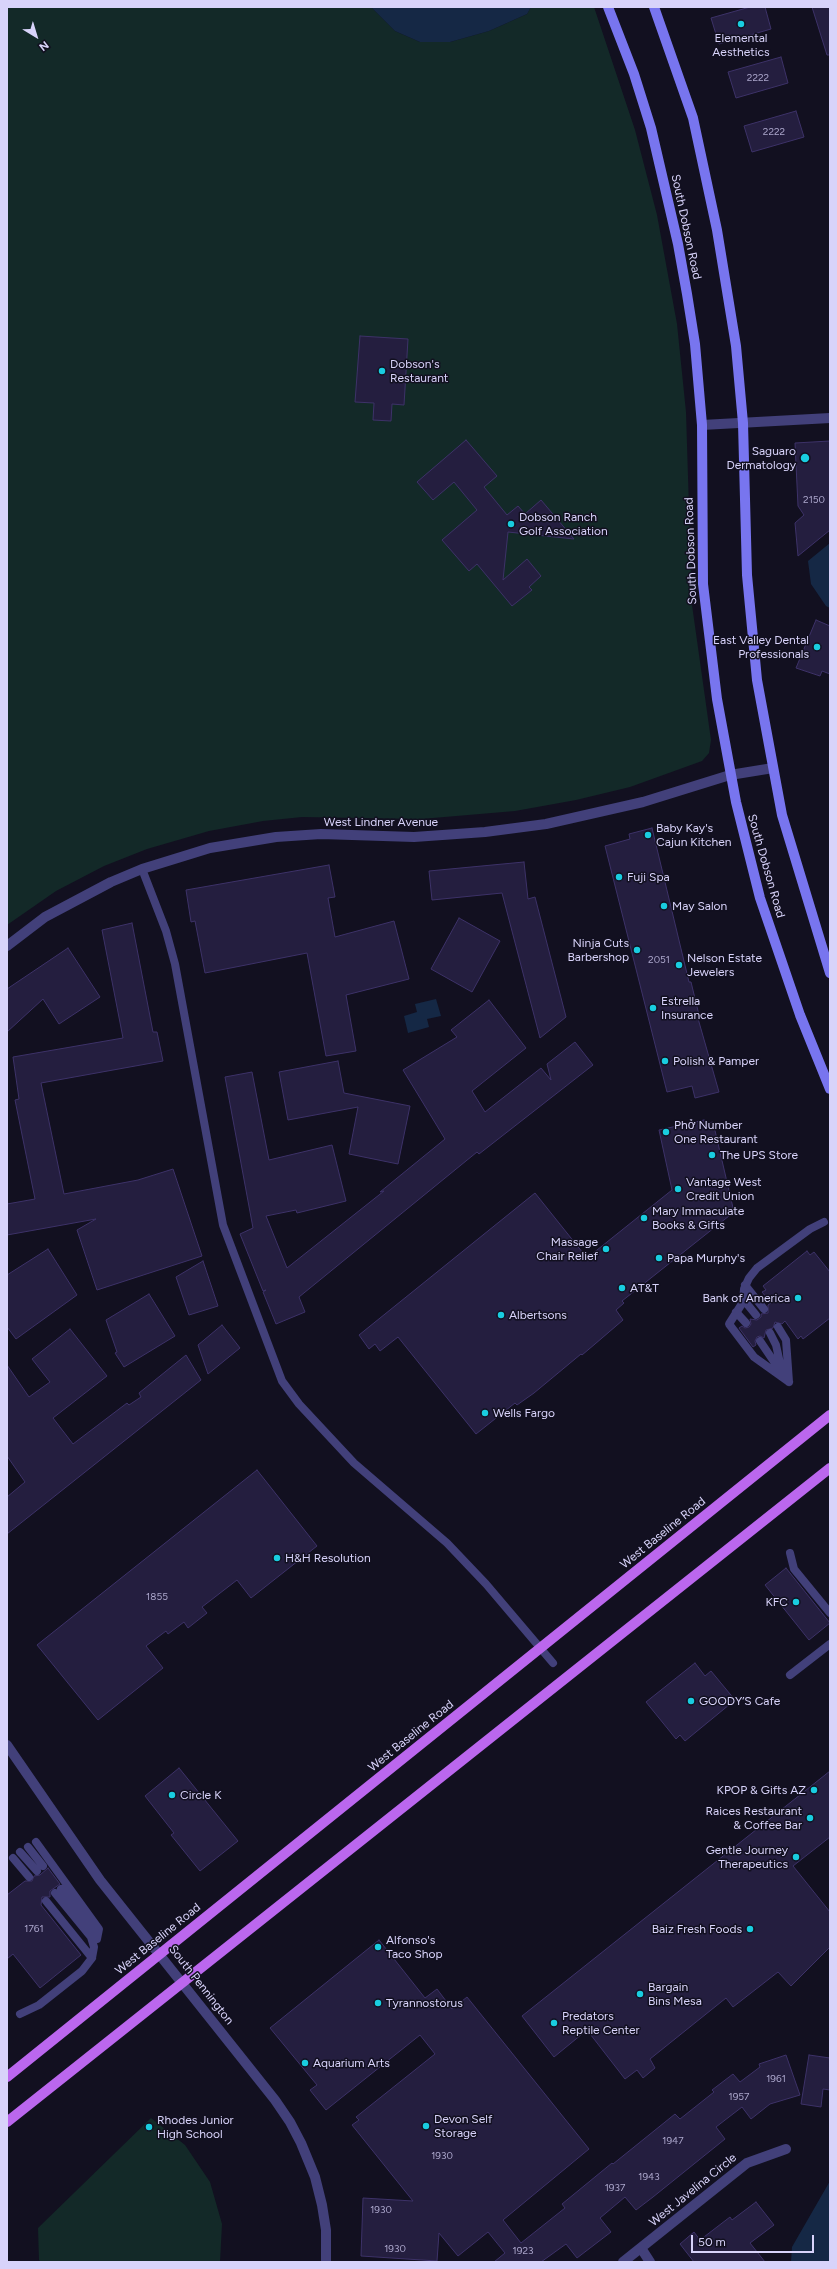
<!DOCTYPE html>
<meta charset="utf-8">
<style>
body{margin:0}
#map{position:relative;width:837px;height:2269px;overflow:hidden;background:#121020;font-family:Figtree,sans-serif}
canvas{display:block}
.frame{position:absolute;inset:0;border:8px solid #d8d3fa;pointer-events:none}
.north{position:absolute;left:16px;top:16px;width:40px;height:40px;-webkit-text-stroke:3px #121020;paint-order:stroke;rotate:142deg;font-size:11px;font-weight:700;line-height:16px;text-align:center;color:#d8d3fa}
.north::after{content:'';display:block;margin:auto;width:14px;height:18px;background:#d8d3fa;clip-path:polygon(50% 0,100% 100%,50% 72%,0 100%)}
.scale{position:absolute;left:691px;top:2235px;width:123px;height:18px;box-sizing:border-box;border:2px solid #d8d3fa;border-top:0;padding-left:5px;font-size:12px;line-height:14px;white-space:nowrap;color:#d8d3fa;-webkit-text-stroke:3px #121020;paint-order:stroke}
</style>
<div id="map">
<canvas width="837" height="2269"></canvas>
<div class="frame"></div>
<div class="north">N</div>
<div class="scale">50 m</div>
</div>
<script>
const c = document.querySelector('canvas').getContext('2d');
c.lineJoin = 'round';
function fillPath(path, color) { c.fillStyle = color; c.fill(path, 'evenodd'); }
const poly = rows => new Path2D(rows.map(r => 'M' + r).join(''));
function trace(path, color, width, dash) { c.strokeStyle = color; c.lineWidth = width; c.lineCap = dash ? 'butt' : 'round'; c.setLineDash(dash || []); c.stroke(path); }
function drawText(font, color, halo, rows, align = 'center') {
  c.font = font + ' Figtree,sans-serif'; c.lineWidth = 3; c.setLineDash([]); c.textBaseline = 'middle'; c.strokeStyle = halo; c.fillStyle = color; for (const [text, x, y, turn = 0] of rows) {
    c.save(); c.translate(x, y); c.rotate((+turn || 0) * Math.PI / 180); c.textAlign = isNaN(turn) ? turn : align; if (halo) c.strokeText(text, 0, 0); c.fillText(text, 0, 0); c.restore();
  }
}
const green = poly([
 [7,7,371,7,395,31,420,42,450,42,489,31,527,14,531,7,594,7,635,130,657,215,677,324,686,412,692,605,711,740,709,753,702,761,630,787,576,800,515,811,421,819,302,817,263,821,209,831,147,849,104,866,56,891,7,925],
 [151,2118,185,2145,210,2182,222,2224,220,2262,41,2262,39,2260,38,2228]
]);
const water = poly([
 [371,7,531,7,527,14,489,31,450,42,420,42,395,31],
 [830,543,830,608,826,606,811,584,808,561],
 [436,999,441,1016,427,1019,429,1027,408,1033,404,1016,417,1012,415,1004],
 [830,2181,830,2262,791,2262,792,2247]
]);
const building = poly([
 [750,7,765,7,771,29,719,44,711,18,750,7],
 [812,7,830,7,830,55,827,55,812,7],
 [781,57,788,83,736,98,728,72,781,57],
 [796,111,804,137,752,152,744,126,796,111],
 [360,336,408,339,404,405,392,404,391,421,373,420,374,403,355,402,360,336],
 [466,440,497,476,484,487,507,515,518,506,525,514,541,500,574,539,508,532,503,580,527,559,541,576,529,587,532,590,512,606,477,564,469,571,442,540,477,510,454,482,433,500,417,482,466,440],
 [830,441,830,530,798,556,795,523,804,515,798,506,795,443,830,441],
 [816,620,830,626,830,674,822,671,820,676,796,668,816,620],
 [652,828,689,982,691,982,699,1015,697,1015,719,1092,695,1098,692,1086,667,1092,605,846,630,839,629,834,652,828],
 [524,862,528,899,535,897,566,1017,540,1038,502,893,432,900,429,871,524,862],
 [329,865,335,897,328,898,335,937,394,921,409,979,346,995,356,1051,326,1056,307,953,205,973,195,921,191,922,186,890,329,865],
 [459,918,500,941,472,992,431,969,459,918],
 [132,923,153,1032,157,1032,163,1061,41,1083,64,1194,138,1180,173,1169,202,1256,97,1290,77,1230,96,1219,7,1235,7,1204,35,1199,15,1100,19,1099,13,1057,123,1038,102,930,132,923],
 [68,948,100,997,59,1024,43,999,7,1032,7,989,68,948],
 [489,1000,526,1048,472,1091,485,1112,541,1068,551,1080,547,1064,575,1042,593,1065,479,1154,477,1152,299,1297,305,1312,276,1324,263,1292,266,1290,263,1291,240,1234,253,1228,225,1077,252,1072,269,1160,332,1145,346,1201,297,1213,296,1210,266,1216,287,1268,384,1191,380,1192,445,1139,403,1070,457,1037,451,1030,489,1000],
 [338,1061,344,1093,410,1106,398,1164,349,1154,358,1107,288,1120,279,1072,338,1061],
 [704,1120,704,1124,713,1122,734,1212,622,1301,624,1303,616,1310,623,1320,595,1344,582,1355,581,1354,534,1393,517,1405,515,1403,476,1434,398,1337,380,1351,375,1344,369,1349,359,1335,535,1193,587,1258,672,1190,659,1130,704,1120],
 [48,1249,77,1295,16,1339,7,1327,7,1275,48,1249],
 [807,1251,810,1255,814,1252,830,1272,830,1318,803,1339,801,1336,798,1339,785,1321,782,1324,775,1322,773,1328,766,1330,764,1338,760,1336,757,1337,755,1341,756,1345,753,1347,739,1328,742,1326,745,1328,749,1327,751,1324,750,1319,757,1320,761,1317,761,1314,768,1313,768,1305,771,1303,762,1292,766,1290,763,1286,807,1251],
 [203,1261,218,1306,189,1315,176,1277,203,1261],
 [149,1294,175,1336,124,1367,115,1353,117,1352,106,1320,149,1294],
 [222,1325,240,1348,208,1374,198,1345,222,1325],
 [70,1329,107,1376,53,1418,73,1444,127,1403,129,1405,141,1397,139,1393,186,1355,201,1380,7,1534,7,1497,25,1482,7,1456,7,1365,29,1397,50,1382,32,1359,70,1329],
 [257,1470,317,1546,251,1598,237,1580,202,1607,207,1613,188,1628,184,1622,168,1634,166,1631,146,1646,163,1668,98,1720,37,1645,257,1470],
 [786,1568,830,1623,809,1640,765,1585,786,1568],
 [695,1663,705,1676,711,1671,735,1700,685,1741,680,1735,676,1739,646,1702,695,1663],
 [179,1768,238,1841,200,1871,171,1835,174,1833,145,1796,179,1768],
 [830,1771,830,1837,793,1866,830,1912,830,1947,791,1986,778,1972,733,2007,726,1998,650,2059,655,2068,643,2078,637,2070,625,2079,587,2030,554,2057,522,2016,830,1771],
 [48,1868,60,1884,50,1891,50,1897,42,1897,41,1905,81,1955,40,1988,13,1954,7,1959,7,1895,25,1881,32,1881,34,1876,40,1875,48,1868],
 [379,1940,425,1998,437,1989,452,2009,467,1997,589,2149,503,2220,521,2243,565,2208,562,2204,612,2163,613,2164,675,2114,680,2119,714,2092,712,2090,733,2074,740,2082,760,2067,759,2064,786,2055,800,2095,770,2104,751,2119,742,2107,716,2127,725,2139,653,2197,636,2210,625,2197,600,2218,611,2232,577,2258,566,2244,541,2262,494,2262,505,2253,488,2232,458,2256,439,2233,437,2261,361,2256,363,2198,413,2201,352,2125,359,2120,356,2117,435,2054,420,2035,326,2110,310,2090,317,2085,270,2028,379,1940],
 [809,2055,830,2058,830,2090,823,2089,821,2107,801,2104,809,2055],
 [756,2202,774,2225,750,2243,765,2262,694,2262,680,2244,694,2232,700,2240,730,2217,732,2220,756,2202]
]);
const service = poly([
 [142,869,166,931,175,964,223,1225,282,1381,299,1404,354,1463,447,1543,486,1584,553,1663],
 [745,1285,764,1309],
 [743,1299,756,1315],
 [736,1312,746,1323],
 [778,1327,786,1340,789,1382],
 [770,1333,776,1345,780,1363,788,1379],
 [760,1341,781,1372],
 [789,1382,754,1357,729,1324,743,1302,744,1289,749,1278,757,1268,810,1229,824,1222],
 [790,1553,794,1569,830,1613],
 [790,1675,830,1644],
 [36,1842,99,1929,97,1939],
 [28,1847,43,1866],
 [20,1852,37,1871],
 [13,1858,29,1877],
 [61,1889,96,1937],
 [46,1901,92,1958],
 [20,2014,39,2005,82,1971,92,1958,94,1947,91,1937,55,1893]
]);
const minor = poly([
 [7,1745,100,1880,275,2100,290,2122,301,2143,315,2177,322,2205,326,2230,326,2262],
 [641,2248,650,2262],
 [623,2262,747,2163,786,2149]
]);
const tertiary = poly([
 [702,425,830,418],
 [7,946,45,917,111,882,142,869,210,848,276,837,321,834,414,837,485,832,546,824,643,802,730,775,773,768]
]);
const secondary = poly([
 [608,7,634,74,651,128,678,244,687,294,695,344,702,425,703,584,717,699,736,802,760,898,800,1015,830,1089],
 [654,7,693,118,717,230,736,346,743,423,747,575,757,680,782,815,830,973]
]);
const primary = poly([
 [7,2077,830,1415],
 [7,2122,830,1468]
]);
const markers = [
 [741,24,4,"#19cde0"],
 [382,371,4,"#19cde0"],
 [805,458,5,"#19cde0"],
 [511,524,4,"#19cde0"],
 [817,647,4,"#19cde0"],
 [648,835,4,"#19cde0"],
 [619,877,4,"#19cde0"],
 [664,906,4,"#19cde0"],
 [637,950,4,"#19cde0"],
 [679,965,4,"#19cde0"],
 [653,1008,4,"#19cde0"],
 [665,1061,4,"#19cde0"],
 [666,1132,4,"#19cde0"],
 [712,1155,4,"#19cde0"],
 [678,1189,4,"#19cde0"],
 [644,1218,4,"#19cde0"],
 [606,1249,4,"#19cde0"],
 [659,1258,4,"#19cde0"],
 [622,1288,4,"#19cde0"],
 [798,1298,4,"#19cde0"],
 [501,1315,4,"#19cde0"],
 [485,1413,4,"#19cde0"],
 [277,1558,4,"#19cde0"],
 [796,1602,4,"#19cde0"],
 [691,1701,4,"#19cde0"],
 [814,1790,4,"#19cde0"],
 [172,1795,4,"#19cde0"],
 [810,1818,4,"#19cde0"],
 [796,1857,4,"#19cde0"],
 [750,1929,4,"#19cde0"],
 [378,1947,4,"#19cde0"],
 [640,1994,4,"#19cde0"],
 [378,2003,4,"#19cde0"],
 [554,2023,4,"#19cde0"],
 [305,2063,4,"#19cde0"],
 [426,2126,4,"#19cde0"],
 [149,2127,4,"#19cde0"]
];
const numberNames = [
 ["2222",758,78],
 ["2222",774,132],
 ["2150",814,500],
 ["2051",659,960],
 ["1855",157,1597],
 ["1761",34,1929],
 ["1961",776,2079],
 ["1957",739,2097],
 ["1947",673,2141],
 ["1930",442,2156],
 ["1943",649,2177],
 ["1937",615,2188],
 ["1930",381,2210],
 ["1930",395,2249],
 ["1923",523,2251]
];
const poiNames = [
 ["Elemental",741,38,"center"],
 ["Aesthetics",741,52,"center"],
 ["Dobson's",390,364],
 ["Restaurant",390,378],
 ["Saguaro",796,451,"right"],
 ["Dermatology",796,465,"right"],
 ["Dobson Ranch",519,517],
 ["Golf Association",519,531],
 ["East Valley Dental",809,640,"right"],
 ["Professionals",809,654,"right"],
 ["Baby Kay's",656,828],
 ["Cajun Kitchen",656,842],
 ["Fuji Spa",627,877],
 ["May Salon",672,906],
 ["Ninja Cuts",629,943,"right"],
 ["Barbershop",629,957,"right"],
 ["Nelson Estate",687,958],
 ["Jewelers",687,972],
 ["Estrella",661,1001],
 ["Insurance",661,1015],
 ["Polish & Pamper",673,1061],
 ["Phở Number",674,1125],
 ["One Restaurant",674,1139],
 ["The UPS Store",720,1155],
 ["Vantage West",686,1182],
 ["Credit Union",686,1196],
 ["Mary Immaculate",652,1211],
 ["Books & Gifts",652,1225],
 ["Massage",598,1242,"right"],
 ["Chair Relief",598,1256,"right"],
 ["Papa Murphy's",667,1258],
 ["AT&T",630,1288],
 ["Bank of America",790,1298,"right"],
 ["Albertsons",509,1315],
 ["Wells Fargo",493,1413],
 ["H&H Resolution",285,1558],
 ["KFC",788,1602,"right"],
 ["GOODY’S Cafe",699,1701],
 ["KPOP & Gifts AZ",806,1790,"right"],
 ["Circle K",180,1795],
 ["Raices Restaurant",802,1811,"right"],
 ["& Coffee Bar",802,1825,"right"],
 ["Gentle Journey",788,1850,"right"],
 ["Therapeutics",788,1864,"right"],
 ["Baiz Fresh Foods",742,1929,"right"],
 ["Alfonso's",386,1940],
 ["Taco Shop",386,1954],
 ["Bargain",648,1987],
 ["Bins Mesa",648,2001],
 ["Tyrannostorus",386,2003],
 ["Predators",562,2016],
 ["Reptile Center",562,2030],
 ["Aquarium Arts",313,2063],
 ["Devon Self",434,2119],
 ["Storage",434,2133],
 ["Rhodes Junior",157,2120],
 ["High School",157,2134]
];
const streetNames = [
 ["South Dobson Road",686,227,78],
 ["South Dobson Road",691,551,-92],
 ["West Lindner Avenue",381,822],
 ["South Dobson Road",766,866,74],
 ["West Baseline Road",663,1533,-39],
 ["West Baseline Road",411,1736,-39],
 ["West Baseline Road",158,1939,-39],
 ["South Pennington",201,1985,52],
 ["West Javelina Circle",693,2190,-39]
];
fillPath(green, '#132928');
fillPath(water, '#152845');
fillPath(building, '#241e3f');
trace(building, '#3d3268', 1);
trace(service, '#42407a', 8);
trace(minor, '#42407a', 10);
trace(tertiary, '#42407a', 10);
trace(secondary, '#7875ef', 10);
trace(primary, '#bb67ee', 10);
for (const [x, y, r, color] of markers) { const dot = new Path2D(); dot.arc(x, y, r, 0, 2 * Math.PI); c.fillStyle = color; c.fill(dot); trace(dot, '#121020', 1.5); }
drawText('10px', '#aba6cb', null, numberNames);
drawText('12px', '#d8d3fa', '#121020', poiNames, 'left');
drawText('12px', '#d8d3fa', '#121020', streetNames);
</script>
